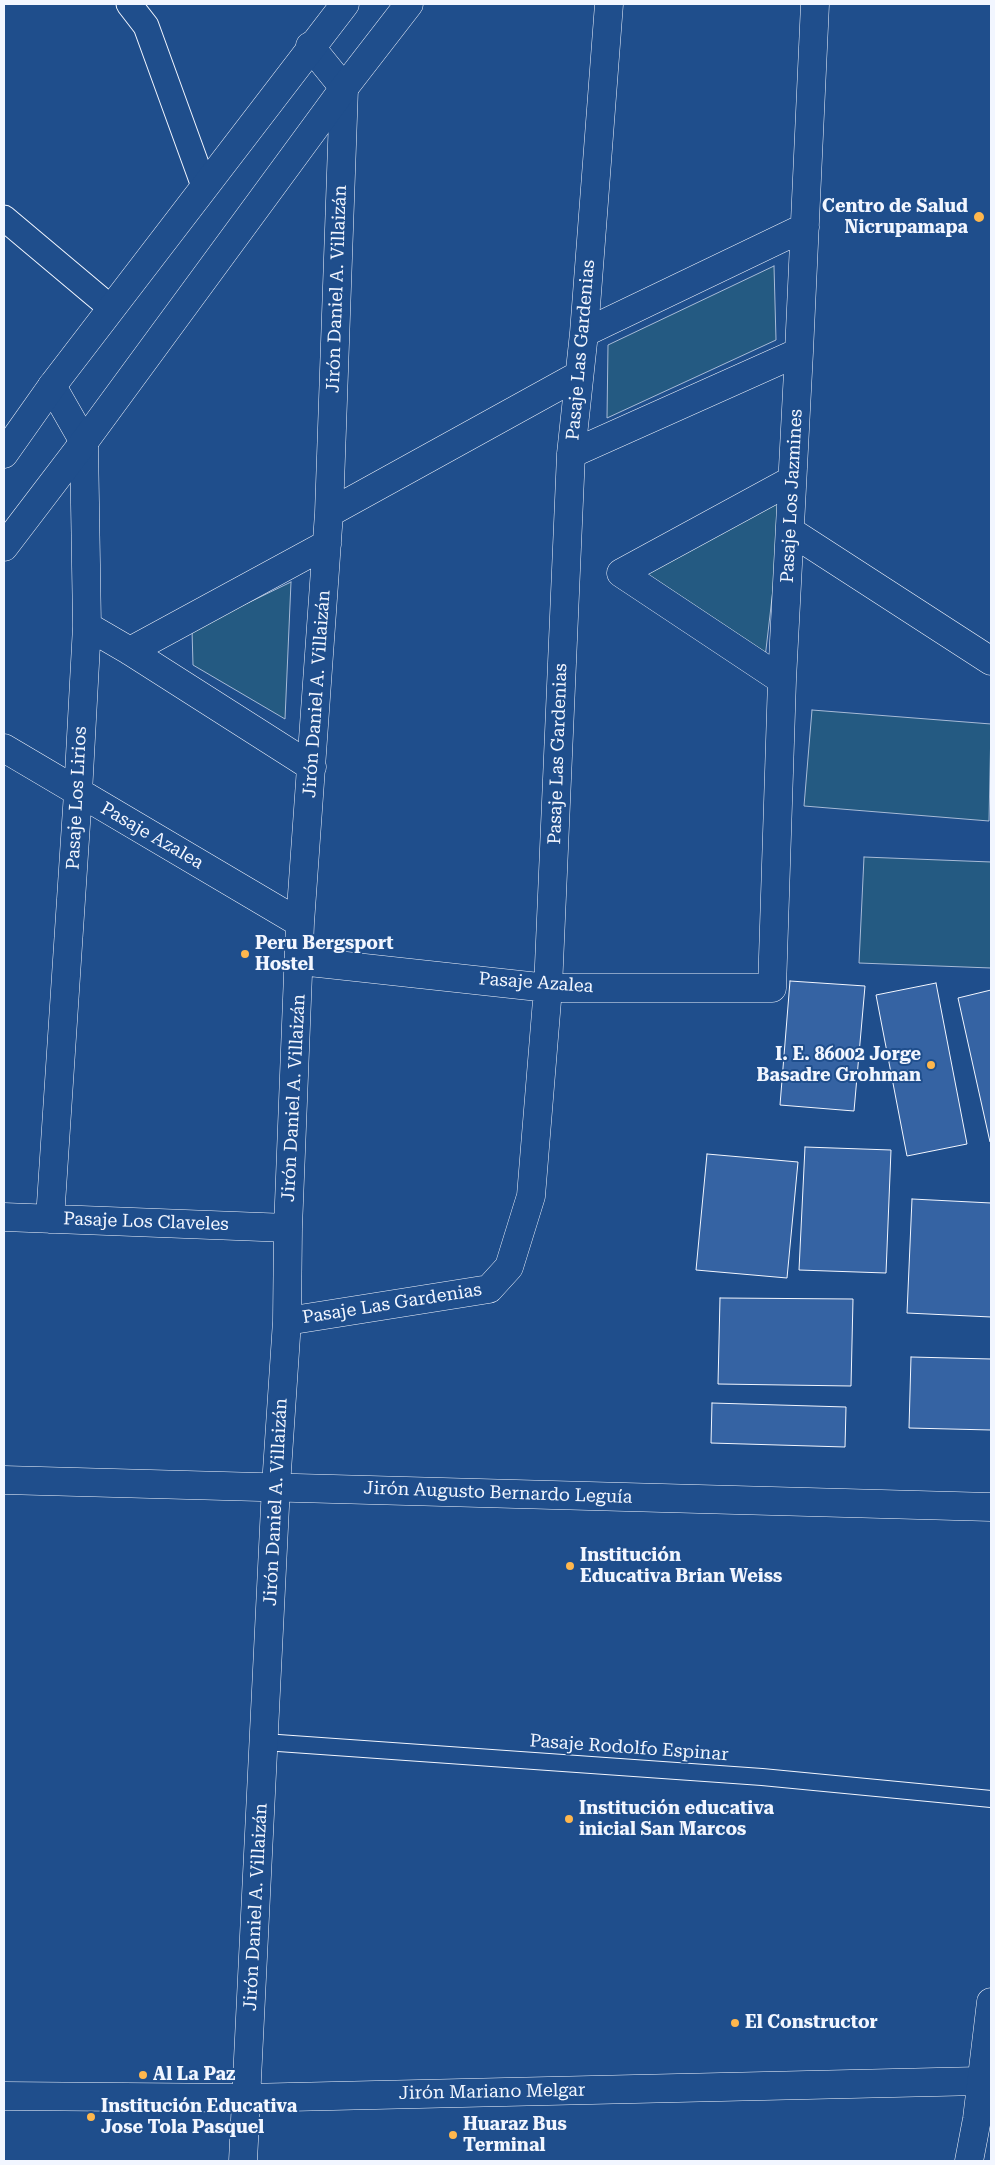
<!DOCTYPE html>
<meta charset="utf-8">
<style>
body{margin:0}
#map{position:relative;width:995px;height:2165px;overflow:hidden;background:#1f4e8c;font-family:"Roboto Serif",serif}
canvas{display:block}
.frame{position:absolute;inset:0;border:5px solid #f2f6ff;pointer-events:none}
</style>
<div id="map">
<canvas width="995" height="2165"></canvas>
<div class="frame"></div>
</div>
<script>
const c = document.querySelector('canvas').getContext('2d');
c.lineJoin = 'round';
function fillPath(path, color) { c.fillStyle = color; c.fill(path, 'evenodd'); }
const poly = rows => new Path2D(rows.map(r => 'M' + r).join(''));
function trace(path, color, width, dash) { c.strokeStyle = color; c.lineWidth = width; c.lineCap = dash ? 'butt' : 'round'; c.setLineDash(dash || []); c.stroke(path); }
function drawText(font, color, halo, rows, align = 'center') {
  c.font = font + ' "Roboto Serif",serif'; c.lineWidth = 4; c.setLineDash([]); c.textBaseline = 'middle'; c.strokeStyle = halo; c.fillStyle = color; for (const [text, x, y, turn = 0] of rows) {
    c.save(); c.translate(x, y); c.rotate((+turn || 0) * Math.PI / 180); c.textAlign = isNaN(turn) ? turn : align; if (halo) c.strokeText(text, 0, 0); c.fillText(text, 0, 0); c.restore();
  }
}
const green = poly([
 [774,266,776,340,607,418,608,345,774,266],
 [784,495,765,658,636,574,784,495],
 [291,582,285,719,193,665,192,630,291,582],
 [812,710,991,724,989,821,804,806,812,710],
 [864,857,991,862,991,968,859,963,864,857]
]);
const building = poly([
 [790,981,865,986,854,1111,780,1105,790,981],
 [936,983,967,1144,907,1156,876,995,936,983],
 [991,990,991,1142,990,1142,958,998,991,990],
 [805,1147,891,1150,886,1273,799,1270,805,1147],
 [707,1154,798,1162,787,1278,696,1270,707,1154],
 [912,1199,991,1203,991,1317,907,1313,912,1199],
 [720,1298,853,1299,851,1386,718,1384,720,1298],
 [911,1357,991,1359,991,1430,909,1428,911,1357],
 [712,1403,846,1407,845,1447,711,1443,712,1403]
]);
const service = poly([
 [264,1742,762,1777,991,1799]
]);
const pedestrian = poly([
 [129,4,146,26,204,186],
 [4,218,111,308]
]);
const minor = poly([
 [584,333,805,227],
 [571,454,799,352],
 [329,513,579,375],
 [790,531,991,661],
 [87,626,130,651,312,767],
 [130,651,327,544],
 [782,680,621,573,792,480],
 [4,748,300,923],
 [300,961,548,988,772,988,782,680,799,352,815,4],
 [4,1217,288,1228],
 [50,1219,78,793,87,626,84,442,52,386],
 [287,1321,489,1289,509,1267,531,1196,548,988,571,454,584,333,609,4],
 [4,2096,246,2098,980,2081],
 [243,2161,276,1486,287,1321,288,1228,300,923,329,513,344,88,310,46]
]);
const secondary = poly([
 [4,1480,991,1507],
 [969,2161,977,2119,991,2002]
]);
const primary = poly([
 [4,454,52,386,345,4],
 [4,547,84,442,344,88,409,4]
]);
const markers = [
 [979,217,6,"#ffb74d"],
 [245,954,5,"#ffb74d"],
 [931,1065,5,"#ffb74d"],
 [570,1566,5,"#ffb74d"],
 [569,1819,5,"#ffb74d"],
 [735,2023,5,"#ffb74d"],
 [143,2075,5,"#ffb74d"],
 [91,2117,5,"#ffb74d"],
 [453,2135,5,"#ffb74d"]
];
const poiNames = [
 ["Centro de Salud",968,207,"right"],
 ["Nicrupamapa",968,228,"right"],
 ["Peru Bergsport",255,944],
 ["Hostel",255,965],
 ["I. E. 86002 Jorge",921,1055,"right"],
 ["Basadre Grohman",921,1076,"right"],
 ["Institución",580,1556],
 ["Educativa Brian Weiss",580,1577],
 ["Institución educativa",579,1809],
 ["inicial San Marcos",579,1830],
 ["El Constructor",745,2023],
 ["Al La Paz",153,2075],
 ["Institución Educativa",101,2107],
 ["Jose Tola Pasquel",101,2128],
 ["Huaraz Bus",463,2125],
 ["Terminal",463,2146]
];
const streetNames = [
 ["Jirón Daniel A. Villaizán",337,289,-88],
 ["Pasaje Las Gardenias",581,350,-85],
 ["Pasaje Los Jazmines",792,496,-87],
 ["Jirón Daniel A. Villaizán",317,694,-86],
 ["Pasaje Las Gardenias",558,754,-88],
 ["Pasaje Los Lirios",77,798,-87],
 ["Pasaje Azalea",152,836,30],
 ["Pasaje Azalea",536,983,4],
 ["Jirón Daniel A. Villaizán",294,1098,-87],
 ["Pasaje Los Claveles",146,1222,2],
 ["Pasaje Las Gardenias",392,1304,-9],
 ["Jirón Augusto Bernardo Leguía",498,1493,2],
 ["Jirón Daniel A. Villaizán",276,1502,-87],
 ["Pasaje Rodolfo Espinar",629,1748,4],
 ["Jirón Daniel A. Villaizán",256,1907,-87],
 ["Jirón Mariano Melgar",492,2092,-1]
];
fillPath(green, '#245a82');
trace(green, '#a8bbd7', 1);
fillPath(building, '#3563a3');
trace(building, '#f2f6ff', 1);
trace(service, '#f2f6ff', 18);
trace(pedestrian, '#f2f6ff', 27);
trace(minor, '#f2f6ff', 29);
trace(secondary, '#f2f6ff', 29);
trace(primary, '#f2f6ff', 29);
trace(service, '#1f4e8c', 16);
trace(pedestrian, '#1f4e8c', 25);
trace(minor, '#1f4e8c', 28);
trace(secondary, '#1f4e8c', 28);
trace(primary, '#1f4e8c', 28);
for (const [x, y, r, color] of markers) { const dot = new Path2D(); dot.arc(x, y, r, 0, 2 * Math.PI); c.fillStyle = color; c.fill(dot); trace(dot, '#1f4e8c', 2); }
drawText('bold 18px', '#f2f6ff', '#1f4e8c', poiNames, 'left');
drawText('18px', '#f2f6ff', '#1f4e8c', streetNames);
</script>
